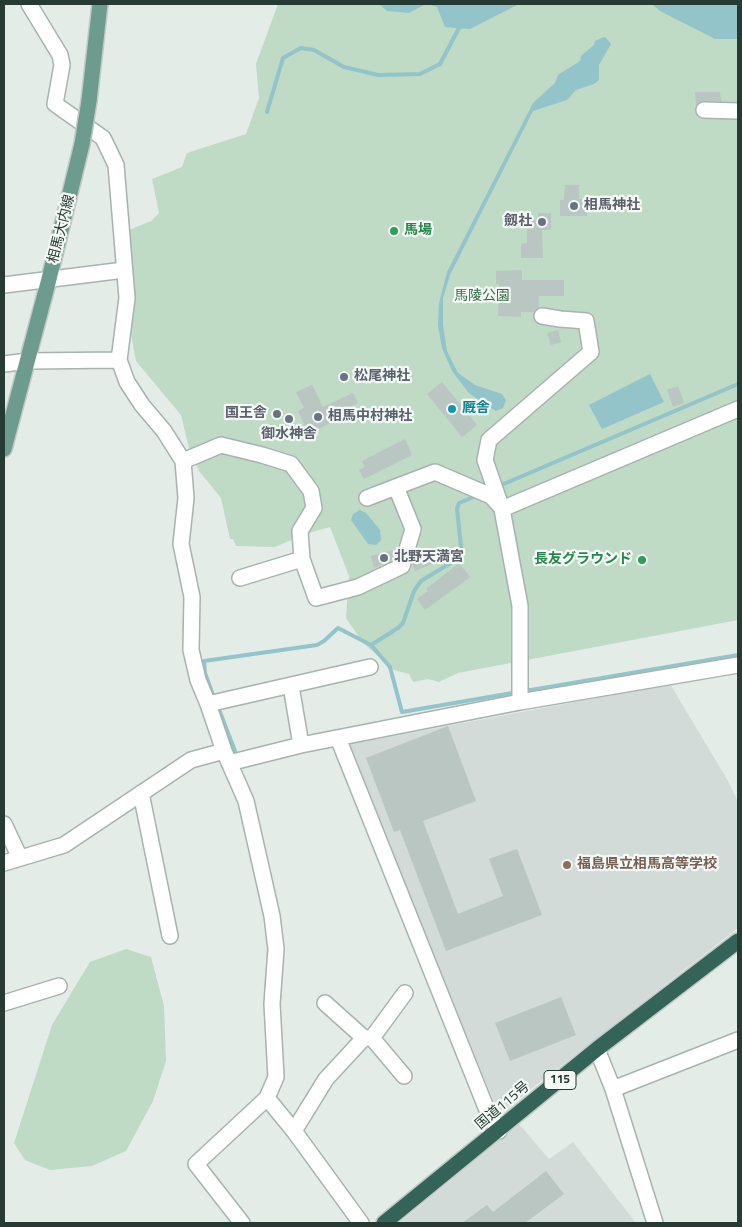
<!DOCTYPE html>
<meta charset="utf-8">
<style>
body{margin:0}
#map{position:relative;width:742px;height:1227px;overflow:hidden;background:#e4ece8;font-family:"Titillium Web",sans-serif}
canvas{display:block}
.frame{position:absolute;inset:0;border:5px solid #253b34;pointer-events:none}
</style>
<div id="map">
<canvas width="742" height="1227"></canvas>
<div class="frame"></div>
</div>
<script>
const c = document.querySelector('canvas').getContext('2d');
c.lineJoin = 'round';
function fillPath(path, color) { c.fillStyle = color; c.fill(path, 'evenodd'); }
const poly = rows => new Path2D(rows.map(r => 'M' + r).join(''));
function trace(path, color, width, dash) { c.strokeStyle = color; c.lineWidth = width; c.lineCap = dash ? 'butt' : 'round'; c.setLineDash(dash || []); c.stroke(path); }
function drawText(font, color, halo, rows, align = 'center') {
  c.font = font + ' "Titillium Web","Noto Sans JP",sans-serif'; c.lineWidth = 4.5; c.setLineDash([]); c.textBaseline = 'middle'; c.strokeStyle = halo; c.fillStyle = color; for (const [text, x, y, turn = 0] of rows) {
    c.save(); c.translate(x, y); c.rotate((+turn || 0) * Math.PI / 180); c.textAlign = isNaN(turn) ? turn : align; if (halo) c.strokeText(text, 0, 0); c.fillText(text, 0, 0); c.restore();
  }
}
const built = poly([
 [670,684,728,781,738,802,738,928,499,1114,347,745],
 [519,1124,549,1159,573,1142,636,1223,399,1223]
]);
const green = poly([
 [278,4,738,4,738,620,458,673,439,682,428,679,413,682,409,674,394,670,363,643,346,618,349,576,330,527,305,534,275,547,236,546,233,539,230,539,221,498,199,471,189,448,181,415,136,361,131,334,132,287,129,230,151,221,159,213,152,179,182,167,187,153,246,134,259,98,256,64],
 [126,949,151,957,164,1006,166,1061,153,1101,126,1151,92,1166,50,1170,25,1160,14,1143,52,1025,90,962]
]);
const water = poly([
 [379,4,426,4,409,13,387,11],
 [428,4,519,4,470,29,445,27,437,7],
 [652,4,738,4,738,39,715,39,660,11],
 [605,37,611,44,599,65,599,80,594,84,576,90,567,100,533,111,450,275,443,298,443,325,447,351,458,373,475,385,502,394,506,400,503,408,496,411,487,406,469,393,452,371,442,348,438,326,439,303,447,272,533,103,555,83,558,75,580,61,581,56,594,45,595,41,601,38],
 [650,374,664,402,602,429,589,405],
 [360,510,366,513,380,530,381,540,376,545,368,544,351,520,353,514]
]);
const stream = poly([
 [267,112,283,58,301,48,314,50,344,67,378,75,420,74,440,64,459,28,463,26],
 [499,486,738,384],
 [371,645,398,628,403,623,414,591,421,581,462,556,457,509,459,503,476,496],
 [525,691,738,655],
 [214,698,205,673,204,661,317,645,324,641,338,628,371,645,390,667,402,712,518,692],
 [218,707,235,751]
]);
const building = poly([
 [695,92,720,92,721,101,704,101,699,102,696,106],
 [565,185,579,185,579,199,587,199,587,216,560,216,560,200,564,200],
 [538,213,551,213,551,230,542,230,543,258,521,258,521,244,527,243,527,220,538,220],
 [522,270,522,280,564,280,564,296,539,296,539,307,534,312,521,312,521,317,498,316,499,284,496,284,496,271],
 [558,330,561,342,551,345,547,333],
 [442,382,477,425,462,437,427,394],
 [312,385,323,407,353,393,358,403,336,414,338,419,309,434,298,411,304,408,296,392],
 [678,386,684,403,673,407,667,390],
 [405,439,412,455,364,479,359,470,365,467,362,461],
 [431,547,437,562,415,571,412,564,415,554],
 [393,550,394,559,374,568,371,556],
 [459,563,470,577,425,610,417,599,428,591,426,589],
 [448,726,476,801,423,821,458,914,503,896,489,859,517,849,542,915,446,951,400,830,394,832,366,758],
 [561,997,576,1035,510,1061,495,1023],
 [546,1171,564,1194,525,1223,462,1223,487,1205,493,1212]
]);
const minor = poly([
 [29,4,60,55,62,65,55,104,103,138,116,165,127,298,119,360],
 [704,110,738,111],
 [4,285,124,270],
 [4,364,28,361,119,360,127,382,142,405,164,431,183,461,186,498,181,544,192,597,191,650,198,680,208,704,224,751,246,801,272,916,276,949,272,1004,276,1077,267,1098,294,1131,361,1223],
 [183,461,221,445,262,455,291,464,311,491,314,508,300,531,302,559,316,598,358,587,402,566,413,529,396,487],
 [367,498,435,472,491,496,500,506],
 [502,509,738,409],
 [240,578,302,559],
 [291,686,301,745],
 [520,702,520,606,502,509,485,460,489,440,591,352,586,321,560,319,542,316],
 [208,704,370,667],
 [338,738,489,1115,499,1131],
 [229,763,301,745,520,702,738,665],
 [141,793,170,936],
 [4,824,20,858],
 [4,863,64,845,191,760,224,751],
 [4,1003,59,986],
 [325,1003,364,1038],
 [372,1038,404,1076],
 [597,1049,613,1089,655,1223],
 [613,1089,738,1040],
 [294,1131,326,1079,364,1038,372,1038,405,993],
 [242,1223,196,1164,267,1098]
]);
const major = poly([
 [89,101,100,4],
 [4,449,49,279,82,144]
]);
const highway = poly([
 [384,1223,597,1049,738,941]
]);
const majorBridge = poly([
 [82,144,89,101]
]);
const markers = [
 [574,206,5,"#6b7280"],
 [542,222,5,"#6b7280"],
 [394,231,5,"#2e9e5b"],
 [344,377,5,"#6b7280"],
 [452,409,5,"#0f9aa8"],
 [277,414,5,"#6b7280"],
 [318,417,5,"#6b7280"],
 [289,419,5,"#6b7280"],
 [384,558,5,"#6b7280"],
 [642,560,5,"#2e9e5b"],
 [567,865,5,"#8d6e63"]
];
const shields = [
 [560,1080,32]
];
const shieldNames = [
 ["115",560,1080]
];
const worshipNames = [
 ["相馬神社",584,206],
 ["劔社",532,222,"right"],
 ["松尾神社",354,377],
 ["国王舎",267,414,"right"],
 ["相馬中村神社",328,417],
 ["御水神舎",289,435,"center"],
 ["北野天満宮",394,558]
];
const streetNames = [
 ["相馬大内線",62,229,-76],
 ["国道115号",503,1106,-40]
];
const leisureNames = [
 ["馬場",404,231],
 ["長友グラウンド",632,560,"right"]
];
const parkNames = [
 ["馬陵公園",482,297]
];
const cultureNames = [
 ["厩舎",462,409]
];
const educationNames = [
 ["福島県立相馬高等学校",577,865]
];
fillPath(built, '#d2dbd7');
fillPath(green, '#bfdac5');
fillPath(water, '#92c4ca');
trace(stream, '#92c4ca', 4);
fillPath(building, '#b9c6c1');
trace(minor, '#a7b3ae', 18);
trace(major, '#c2c8c6', 18);
trace(highway, '#c2c8c6', 18);
trace(minor, '#fff', 15);
trace(major, '#6d9c8e', 15);
trace(highway, '#346458', 15);
trace(majorBridge, '#c2c8c6', 18, []);
trace(majorBridge, '#6d9c8e', 15);
for (const [x, y, r, color] of markers) { const dot = new Path2D(); dot.arc(x, y, r, 0, 2 * Math.PI); c.fillStyle = color; c.fill(dot); trace(dot, '#f4f9f6', 2); }
for (const [x, y, w] of shields) { const box = new Path2D(); box.roundRect(x - w / 2, y - 9.5, w, 19, 4); c.fillStyle = '#f4f9f6'; c.fill(box); trace(box, '#253b34', 1); }
drawText('bold 12px', '#253b34', null, shieldNames);
drawText('bold 14px', '#5b616d', '#f4f9f6', worshipNames, 'left');
drawText('14px', '#253b34', '#f4f9f6', streetNames);
drawText('bold 14px', '#27864d', '#f4f9f6', leisureNames, 'left');
drawText('14px', '#346e47', '#f4f9f6', parkNames);
drawText('bold 14px', '#0d838f', '#f4f9f6', cultureNames, 'left');
drawText('bold 14px', '#785e54', '#f4f9f6', educationNames, 'left');
</script>
